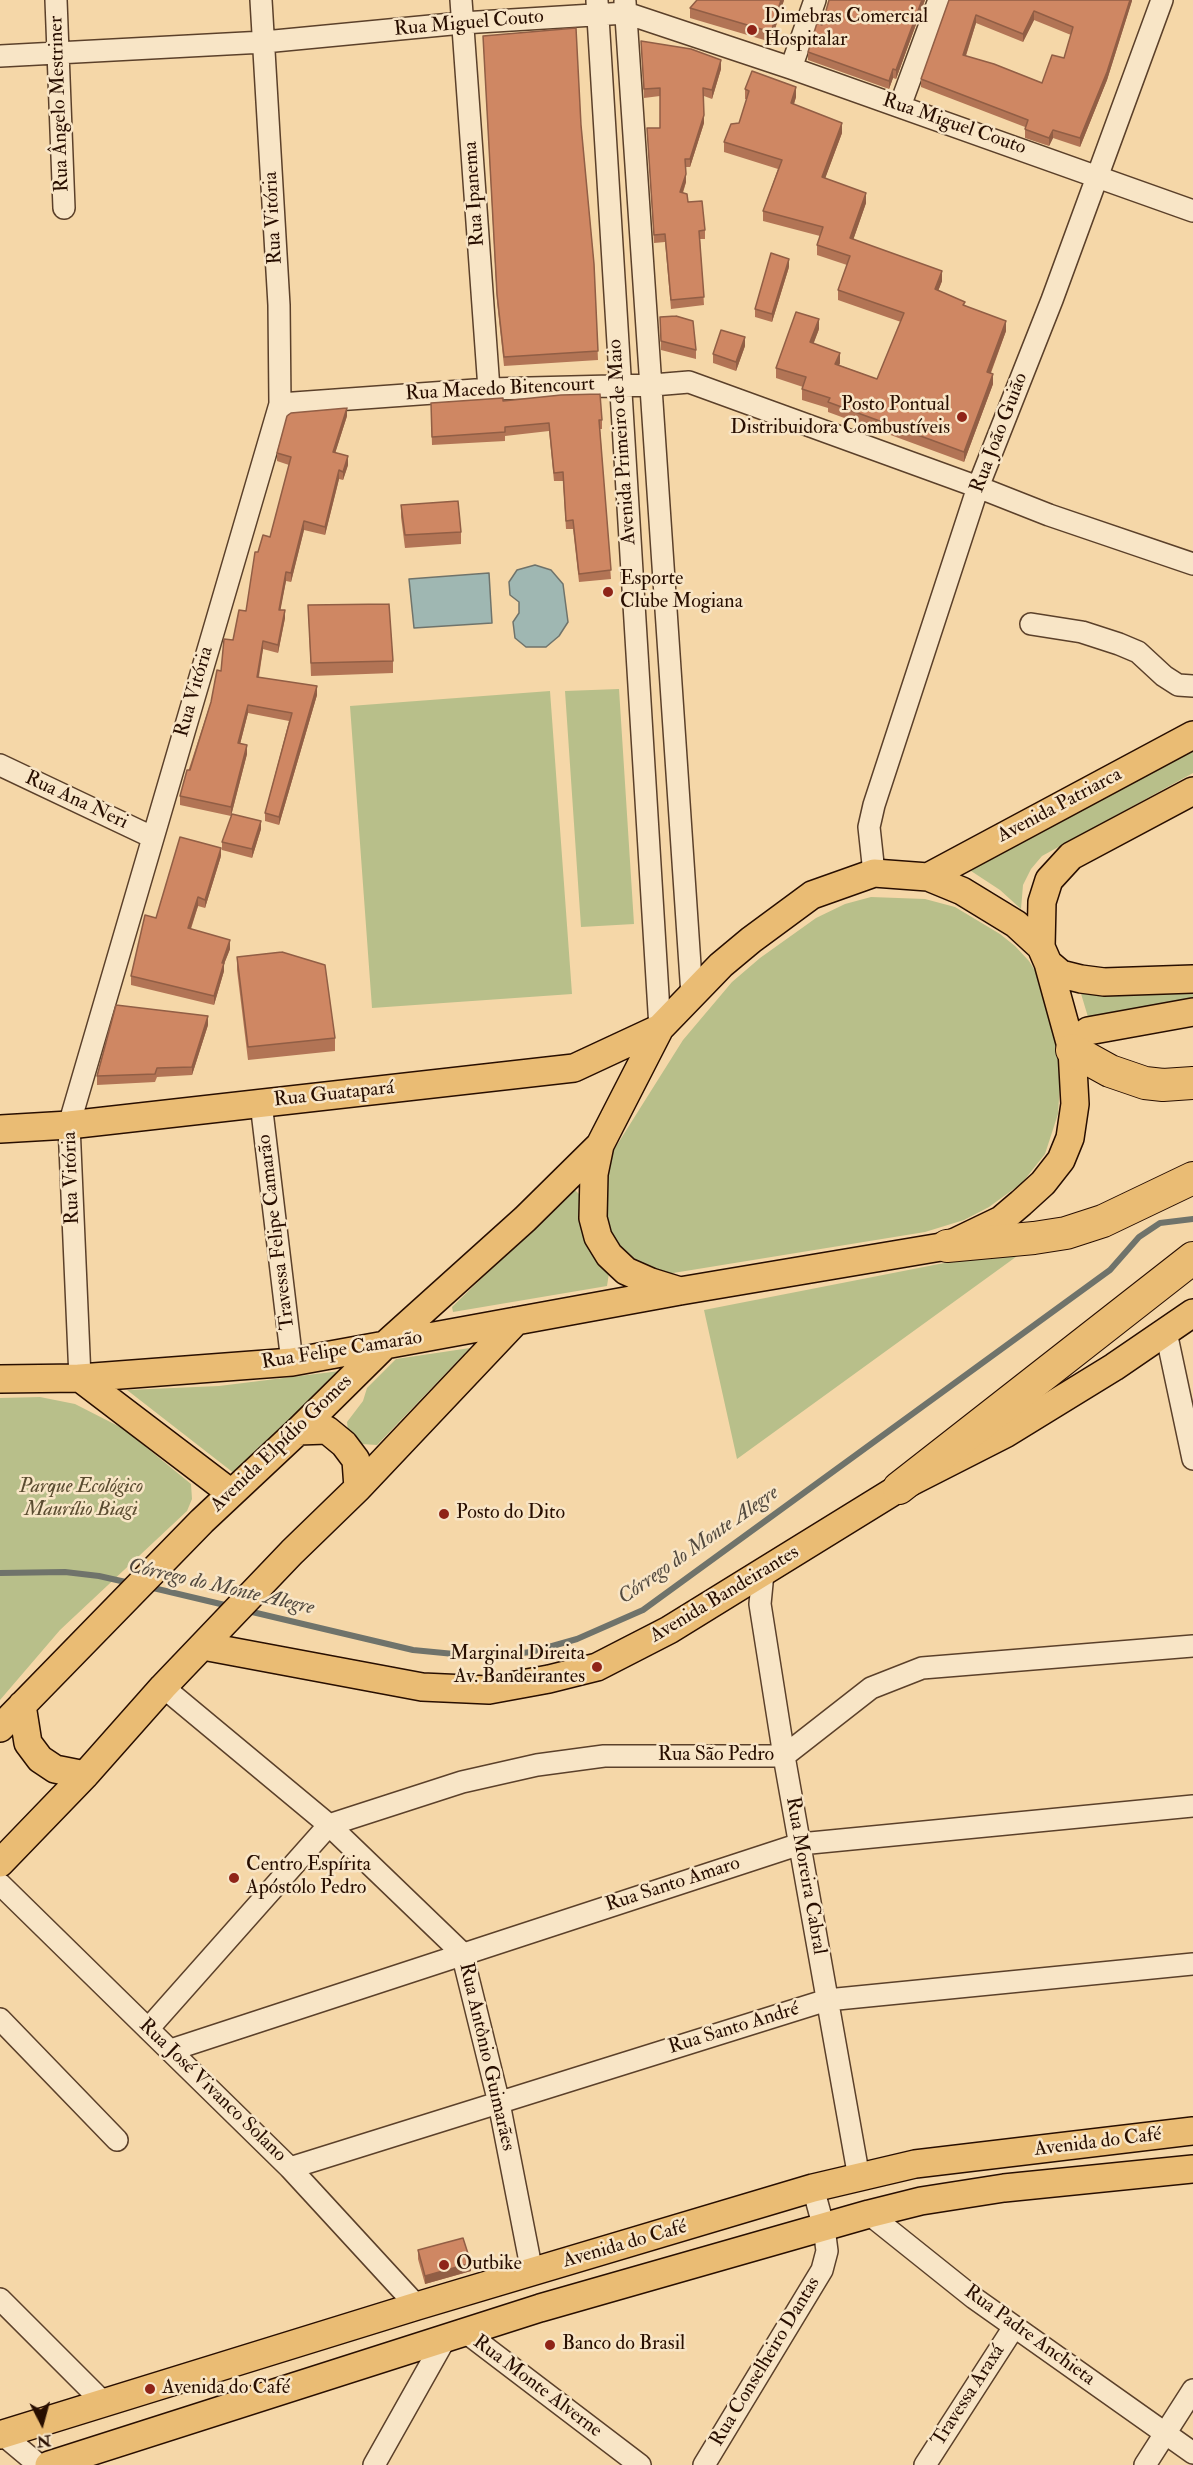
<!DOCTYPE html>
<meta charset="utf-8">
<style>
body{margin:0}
#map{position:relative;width:1193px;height:2465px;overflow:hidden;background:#f5d7a8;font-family:"IM FELL Double Pica",serif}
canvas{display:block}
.north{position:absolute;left:12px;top:2393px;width:60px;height:60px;-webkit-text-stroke:4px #f8e5c6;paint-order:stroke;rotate:174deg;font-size:16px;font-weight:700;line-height:24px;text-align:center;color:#280e00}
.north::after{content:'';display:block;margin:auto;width:21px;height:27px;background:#280e00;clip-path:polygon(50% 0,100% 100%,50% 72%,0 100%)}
</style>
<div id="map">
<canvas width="1193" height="2465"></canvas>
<div class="north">N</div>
</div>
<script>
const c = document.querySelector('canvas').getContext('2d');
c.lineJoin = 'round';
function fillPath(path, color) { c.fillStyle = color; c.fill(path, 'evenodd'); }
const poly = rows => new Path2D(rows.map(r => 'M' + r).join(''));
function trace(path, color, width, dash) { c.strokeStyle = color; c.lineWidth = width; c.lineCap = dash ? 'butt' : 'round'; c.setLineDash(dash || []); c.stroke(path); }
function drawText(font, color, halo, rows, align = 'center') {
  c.font = font + ' "IM FELL Double Pica",serif'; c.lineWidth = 5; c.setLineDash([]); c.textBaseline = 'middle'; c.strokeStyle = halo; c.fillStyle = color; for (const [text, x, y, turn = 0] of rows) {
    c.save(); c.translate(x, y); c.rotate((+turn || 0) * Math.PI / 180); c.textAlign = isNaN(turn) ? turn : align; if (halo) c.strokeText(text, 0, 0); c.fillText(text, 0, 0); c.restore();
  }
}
const green = poly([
 [619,689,634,924,581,927,565,691],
 [550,691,572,994,372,1008,350,706],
 [1193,749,1193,773,1042,856,1031,869,1023,885,1021,909,1000,890,968,869],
 [871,897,925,899,955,907,1000,934,1015,946,1029,961,1039,977,1052,1022,1061,1068,1058,1114,1045,1154,1022,1183,989,1207,964,1220,925,1232,667,1274,656,1274,620,1252,605,1216,604,1195,610,1156,683,1040,732,982,760,958,816,918,845,904],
 [1079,987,1193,990,1193,1001,1091,1020,1088,1017],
 [574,1189,579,1194,581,1218,609,1273,607,1286,453,1312,452,1307],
 [1031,1246,737,1459,704,1310],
 [470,1348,377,1445,361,1444,348,1431,347,1422,363,1401,367,1388,396,1359],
 [340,1371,235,1474,127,1390,219,1386],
 [40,1397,75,1404,124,1429,191,1484,192,1499,187,1511,60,1630,0,1700,0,1398]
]);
const water = poly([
 [535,565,551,570,563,584,568,622,559,636,546,647,526,647,515,638,513,622,519,613,519,602,510,595,509,582,517,570,535,565],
 [489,573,492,623,414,628,409,579,489,573]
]);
const stream = poly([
 [0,1573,65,1572,99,1576,130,1583],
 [149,1587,229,1606],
 [248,1611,413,1650,485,1657,531,1652,577,1639,643,1610,1110,1270,1139,1237,1160,1223,1193,1219]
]);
const minor = poly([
 [56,0,64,208],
 [461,0,489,389],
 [597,1,660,1028],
 [625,2,692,995],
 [0,56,264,42,462,23,626,13,791,68,1193,211],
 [791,68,815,0],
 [900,106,939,0],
 [280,404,489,389,653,385,689,382,978,487,1049,515,1193,564],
 [1031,624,1082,632,1119,644,1138,652,1164,676,1178,685,1193,686],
 [0,765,152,837],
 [874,873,869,827,874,805,978,487,1052,300,1162,0],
 [261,1103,292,1362],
 [1166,1332,1193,1459],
 [80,1378,69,1125,280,404,279,305,261,0],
 [763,1573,760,1604,784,1756,859,2178],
 [163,1687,329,1825,462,1953,499,2103,532,2272],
 [0,1884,290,2168,417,2306],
 [0,2019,117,2140],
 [148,2029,329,1825,462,1782,537,1765,604,1756,784,1756,871,1688,922,1668,1193,1646],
 [171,2050,800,1844,1193,1806],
 [290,2168,827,2000,1193,1964],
 [869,2214,974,2298,1193,2453],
 [0,2299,104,2403],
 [464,2331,640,2465],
 [2,2434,39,2465],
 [374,2465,446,2337],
 [704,2465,822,2270,827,2251,824,2228,813,2188],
 [925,2465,1014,2327],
 [1145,2465,1193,2390]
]);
const major = poly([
 [928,877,1193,735],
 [1041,947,1042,902,1049,880,1071,856,1193,791],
 [1048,963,1061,974,1081,979,1104,982,1193,979],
 [1072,1050,1078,1038,1088,1031,1193,1012],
 [0,1129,69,1125,574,1068,660,1028],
 [80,1378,231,1493],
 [0,1379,80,1378,292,1362,680,1291,947,1246,1001,1220,1021,1203,1043,1183,1061,1160,1070,1138,1075,1104,1072,1050,1048,963,1041,947,1016,924,962,891,928,877,874,873,812,895,751,940,721,965,660,1028,600,1145,594,1174,593,1218,598,1237,609,1255,626,1271,651,1282,680,1291],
 [298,1431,327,1430,344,1444,356,1460,358,1488],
 [203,1646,422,1687,489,1690,549,1679,597,1667,669,1630,899,1488,1005,1434,1114,1367,1193,1313],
 [22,1705,28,1743,40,1759,55,1769,85,1775],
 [0,1728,202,1521,298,1431,385,1345,525,1219,600,1145],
 [0,1863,85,1775,163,1687,292,1552,358,1488,516,1321],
 [0,2435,417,2306,813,2188,915,2164,1193,2131],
 [49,2465,540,2308,869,2214,921,2201,1004,2188,1193,2169]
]);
const highway = poly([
 [1072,1050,1110,1071,1145,1083,1163,1085,1193,1083],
 [947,1246,1034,1238,1066,1233,1103,1221,1193,1178],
 [899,1488,1193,1258]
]);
const wall = poly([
 [697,0,784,0,771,42,690,18,690,8],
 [829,0,925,0,896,79,893,78,889,89,808,60,808,52,822,25],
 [949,0,1132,0,1107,80,1080,147,1053,138,1049,146,1025,138,1025,127,921,87,921,79],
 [1034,20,1071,35,1064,58,1042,83,966,56,976,23,1023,42],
 [483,36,581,125,594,264,598,360,504,366,497,302],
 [641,41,721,69,712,99,704,96,704,123,690,167,685,167,686,182,683,193,705,230,705,239,700,239,704,305,671,309,665,242,654,243,647,128,660,128,660,96,644,98],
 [745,89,796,97,794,104,842,133,825,178,866,203,853,240,942,281,938,291,965,305,1006,331,991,373,993,384,964,462,828,412,828,408,802,400,802,389,803,387,776,378,776,368,819,329,813,344,840,363,839,365,877,379,901,322,838,300,838,290,847,265,817,255,817,245,820,236,763,221,763,211,778,169,724,152,724,142,739,123,747,99,745,99],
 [789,267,772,322,755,317,755,309],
 [660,317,696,350,696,359,661,350],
 [745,346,736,371,713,363,713,354],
 [503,401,602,420,602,429,600,429,611,579,579,582,573,529,566,529,563,481,554,481,549,431,505,436,505,441,432,445,431,412],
 [347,416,335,453,348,465,343,480,339,479,325,535,304,530,291,582,286,581,280,610,285,618,278,653,263,649,259,677,317,695,279,825,265,821,265,813,289,721,248,713,240,744,247,754,231,816,180,805,180,796,221,671,233,640,246,611,258,552,270,537,289,465,277,461,277,453],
 [401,505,461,532,461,544,405,548,401,517],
 [308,605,393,661,393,673,311,676],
 [261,829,252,858,222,850,222,842],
 [221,856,205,908,198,906,191,929,230,949,224,964,224,971,214,1005,131,985,131,976],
 [237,957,335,1038,335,1051,248,1060,237,970],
 [208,1025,192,1075,157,1077,155,1082,97,1085,97,1076],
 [418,2250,471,2271,425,2284,418,2259]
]);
const shadedWall = poly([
 [781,0,784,0,771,42,771,32],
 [922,0,925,0,896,79,896,70],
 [1130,0,1132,0,1132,1,1107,80,1080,147,1080,138],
 [1034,11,1034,20,1023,42,1023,34],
 [976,15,976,23,963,64,963,55],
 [721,60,721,69,712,99,712,90],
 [893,69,893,78,889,89,889,81],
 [796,87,796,97,791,113,791,103],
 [704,115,704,123,690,167,690,159],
 [842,123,842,133,822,187,822,177],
 [1053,130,1053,138,1049,146,1049,138],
 [686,174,686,182,680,200,680,192],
 [866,193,866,203,850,249,850,238],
 [789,259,789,267,772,322,772,314],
 [942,271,942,281,935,299,935,289],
 [819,319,819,329,810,353,810,342],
 [1006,321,1006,331,987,382,987,372],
 [745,337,745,346,736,371,736,362],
 [840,353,840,363,835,374,835,364],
 [993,374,993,384,964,462,964,452],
 [347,408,347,416,333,460,333,452],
 [348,456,348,465,343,480,343,472],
 [339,470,339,479,325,535,325,527],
 [304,521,304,530,291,582,291,573],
 [286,572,286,581,279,618,279,610],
 [285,610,285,618,278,653,278,645],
 [263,641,263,649,257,685,257,677],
 [317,686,317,695,279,825,279,817],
 [248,705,248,713,238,752,238,743],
 [247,745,247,754,231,816,231,807],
 [261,821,261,829,252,858,252,849],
 [221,848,221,856,205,908,205,900],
 [198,897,198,906,188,936,188,928],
 [230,940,230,949,224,964,224,971,214,1005,214,996,222,963],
 [208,1016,208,1025,192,1075,192,1067],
 [471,2263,471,2271,425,2284,425,2276]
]);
const building = poly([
 [697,0,781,0,771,32,690,8,697,0],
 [829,0,922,0,896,70,893,69,889,81,808,52,817,23,822,25,829,0],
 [949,0,1130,0,1107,72,1080,138,1053,130,1049,138,1027,130,1025,129,1028,120,921,79,949,0],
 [1034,11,1073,27,1064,58,1052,55,1042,83,994,64,963,55,976,15,1023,34,1034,11],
 [576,28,581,125,594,264,598,351,504,357,497,294,483,36,576,28],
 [641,41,691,49,721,60,712,90,703,88,704,115,690,159,685,159,686,174,680,192,687,194,688,202,702,201,705,230,699,231,704,297,671,300,665,234,654,235,647,128,660,128,660,88,644,89,641,41],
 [752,71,796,87,791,103,842,123,822,177,866,193,850,238,942,271,935,289,965,302,963,305,1006,321,987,372,993,374,964,452,828,402,830,398,802,389,806,377,776,368,796,312,819,319,810,342,840,353,835,364,877,379,904,313,838,290,850,256,817,245,823,227,763,211,782,160,724,142,731,124,739,123,740,120,749,91,745,89,752,71],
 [771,253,789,259,772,314,755,309,771,253],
 [676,316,693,321,696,350,661,341,660,317,676,316],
 [721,330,745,337,736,362,713,354,721,330],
 [600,394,602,420,599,420,611,570,579,574,573,520,566,521,563,472,554,473,549,423,505,427,505,432,432,437,431,403,503,398,503,401,561,395,600,394],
 [347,408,333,452,348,456,343,472,339,470,325,527,304,521,291,573,286,572,279,610,285,610,278,645,263,641,257,677,317,686,279,817,265,813,292,713,248,705,238,743,247,745,231,807,180,796,187,770,190,770,211,702,217,670,221,671,224,639,233,640,239,610,246,611,255,552,258,552,263,535,270,537,291,457,277,453,287,416,291,413,347,408],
 [458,501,461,532,405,535,401,505,458,501],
 [389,604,393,661,311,663,308,605,389,604],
 [232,814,261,821,252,849,222,842,232,814],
 [180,837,221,848,205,900,198,897,188,928,230,940,222,963,224,963,214,996,131,976,145,915,156,918,180,837],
 [282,952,325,965,335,1038,248,1047,237,957,282,952],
 [116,1005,208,1016,192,1067,157,1068,155,1074,97,1076,116,1005],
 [463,2238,471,2263,425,2276,418,2250,463,2238]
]);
const markers = [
 [752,30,6,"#8f2418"],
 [962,417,6,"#8f2418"],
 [608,592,6,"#8f2418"],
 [444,1514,6,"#8f2418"],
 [597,1667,6,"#8f2418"],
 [234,1878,6,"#8f2418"],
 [444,2265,6,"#8f2418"],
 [550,2345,6,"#8f2418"],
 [150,2389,6,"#8f2418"]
];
const poiNames = [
 ["Dimebras Comercial",764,18],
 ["Hospitalar",764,41],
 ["Posto Pontual",950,406,"right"],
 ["Distribuidora Combustíveis",950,429,"right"],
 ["Esporte",620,580],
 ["Clube Mogiana",620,603],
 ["Posto do Dito",456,1514],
 ["Marginal Direita",585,1655,"right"],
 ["Av. Bandeirantes",585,1678,"right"],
 ["Centro Espírita",246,1866],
 ["Apóstolo Pedro",246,1889],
 ["Outbike",456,2265],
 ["Banco do Brasil",562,2345],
 ["Avenida do Café",162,2389]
];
const streetNames = [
 ["Rua Miguel Couto",469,24,-5],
 ["Rua Ângelo Mestriner",60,104,-92],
 ["Rua Miguel Couto",954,125,19],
 ["Rua Ipanema",475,194,-94],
 ["Rua Vitória",274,218,-93],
 ["Rua Macedo Bitencourt",500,390,-3],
 ["Rua João Guião",1000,433,-69],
 ["Avenida Primeiro de Maio",623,442,-94],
 ["Rua Vitória",195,692,-74],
 ["Rua Ana Neri",76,801,25],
 ["Avenida Patriarca",1060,806,-28],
 ["Rua Guatapará",334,1095,-6],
 ["Rua Vitória",72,1178,-92],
 ["Travessa Felipe Camarão",277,1232,-97],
 ["Rua Felipe Camarão",342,1351,-9],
 ["Avenida Elpídio Gomes",282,1444,-44],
 ["Avenida Bandeirantes",725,1595,-31],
 ["Rua São Pedro",716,1756],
 ["Rua Moreira Cabral",805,1876,80],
 ["Rua Santo Amaro",673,1885,-18],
 ["Rua Santo André",734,2029,-17],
 ["Rua Antônio Guimarães",486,2057,77],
 ["Rua José Vivanco Solano",212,2091,44],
 ["Avenida do Café",1098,2143,-7],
 ["Avenida do Café",625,2245,-16],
 ["Rua Padre Anchieta",1029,2336,36],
 ["Rua Conselheiro Dantas",766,2362,-59],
 ["Rua Monte Alverne",537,2387,37],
 ["Travessa Araxá",969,2396,-57]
];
const parkNames = [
 ["Parque Ecológico",81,1488],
 ["Maurílio Biagi",81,1511]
];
const waterNames = [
 ["Córrego do Monte Alegre",699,1546,-35],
 ["Córrego do Monte Alegre",221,1588,13]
];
fillPath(green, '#b8bf8a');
fillPath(water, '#9fb7b2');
trace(water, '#6f736b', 1.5);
trace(stream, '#6f736b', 6);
trace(minor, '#5b402a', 24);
trace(major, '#280e00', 30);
trace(highway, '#280e00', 34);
trace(minor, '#f8e5c6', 21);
trace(major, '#eabc74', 27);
trace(highway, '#eabc74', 32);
fillPath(wall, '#b27455');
fillPath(shadedWall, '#915e45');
fillPath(building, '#cf8763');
trace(building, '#915e45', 1.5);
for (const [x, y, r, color] of markers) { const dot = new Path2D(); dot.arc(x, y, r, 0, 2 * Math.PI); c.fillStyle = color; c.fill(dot); trace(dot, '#f8e5c6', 2); }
drawText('20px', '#280e00', '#f8e5c6', poiNames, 'left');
drawText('20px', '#280e00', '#f8e5c6', streetNames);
drawText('italic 20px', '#5a4c30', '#f8e5c6', parkNames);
drawText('italic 21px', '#52493e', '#f8e5c6', waterNames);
</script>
